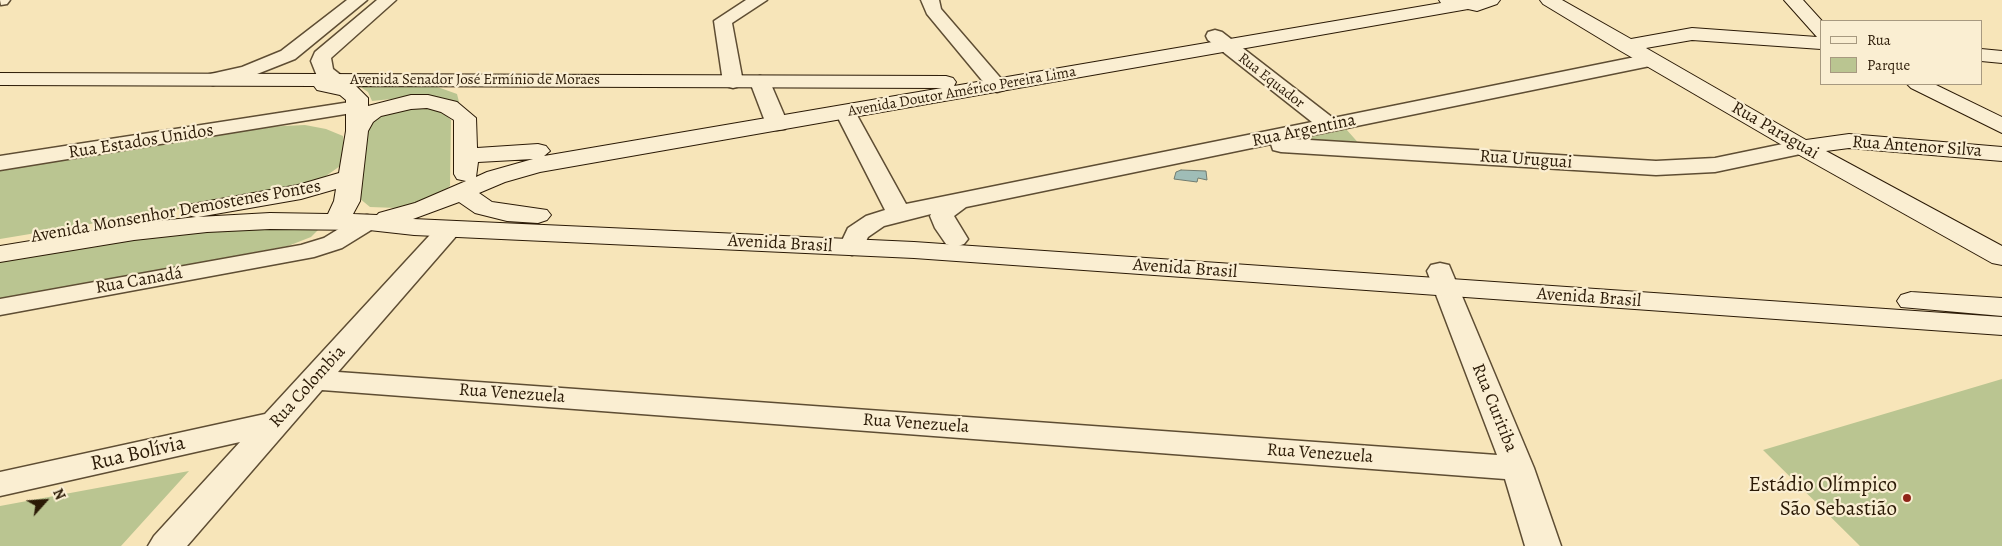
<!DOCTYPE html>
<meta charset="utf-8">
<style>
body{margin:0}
#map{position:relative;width:2002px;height:546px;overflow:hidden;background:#f7e5b9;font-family:Alegreya,serif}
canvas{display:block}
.legend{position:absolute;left:1820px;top:20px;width:162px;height:65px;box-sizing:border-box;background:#faeed2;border:1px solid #a79980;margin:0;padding:6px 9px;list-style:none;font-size:15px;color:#2b1a06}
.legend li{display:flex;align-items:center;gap:10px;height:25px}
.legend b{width:25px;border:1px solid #a79980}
.north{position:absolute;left:20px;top:476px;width:50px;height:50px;-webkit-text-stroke:4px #faeed2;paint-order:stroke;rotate:64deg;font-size:14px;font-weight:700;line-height:20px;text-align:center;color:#2b1a06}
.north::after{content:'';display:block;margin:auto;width:18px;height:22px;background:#2b1a06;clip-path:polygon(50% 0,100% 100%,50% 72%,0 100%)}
</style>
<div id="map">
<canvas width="2002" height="546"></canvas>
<ul class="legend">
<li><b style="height:6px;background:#faeed2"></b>Rua</li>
<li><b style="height:14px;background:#bac591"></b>Parque</li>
</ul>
<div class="north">N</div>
</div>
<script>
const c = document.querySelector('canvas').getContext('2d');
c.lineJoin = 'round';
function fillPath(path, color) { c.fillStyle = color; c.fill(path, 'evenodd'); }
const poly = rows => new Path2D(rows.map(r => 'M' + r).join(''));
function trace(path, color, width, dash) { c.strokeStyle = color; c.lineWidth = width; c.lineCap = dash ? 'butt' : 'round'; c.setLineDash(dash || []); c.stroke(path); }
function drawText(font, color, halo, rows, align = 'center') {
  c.font = font + ' Alegreya,serif'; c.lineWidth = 4.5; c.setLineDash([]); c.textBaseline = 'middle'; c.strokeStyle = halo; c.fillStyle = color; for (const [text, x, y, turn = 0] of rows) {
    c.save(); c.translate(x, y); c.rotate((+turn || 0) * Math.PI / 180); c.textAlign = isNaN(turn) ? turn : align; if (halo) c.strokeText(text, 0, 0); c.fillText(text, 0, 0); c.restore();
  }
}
const green = poly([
 [341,84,432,85,457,94,459,102,454,104,411,97,372,101,368,92,359,86],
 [406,105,439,109,451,120,450,186,437,197,397,208,370,207,359,198,363,133,376,115],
 [305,125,326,129,343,136,345,151,343,164,323,178,294,190,0,239,0,167,264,127],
 [1346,129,1362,147,1293,141],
 [224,227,319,229,311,237,288,246,0,299,0,259,93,243],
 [2002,379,2002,546,1860,546,1763,450],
 [189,471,121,546,0,546,0,506]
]);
const water = poly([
 [1181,170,1206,171,1207,180,1198,178,1197,182,1174,179,1176,172,1181,170]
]);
const minor = poly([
 [0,0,10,0,7,4,1,5,0,0],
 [347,0,367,0,295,59,247,78,213,85,206,83,203,79,206,75,242,67,281,51,347,0],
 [377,0,396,0,331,58,333,69,347,80,344,84,337,86,330,84,317,76,311,61,315,52,377,0],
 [746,0,767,0,732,23,743,82,740,86,733,88,726,86,723,82,714,21,746,0],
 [921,0,939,0,941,9,1004,82,1007,86,1004,90,997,92,990,90,927,14,921,0],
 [1215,30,1222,32,1333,118,1650,54,1657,56,1660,60,1657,64,1650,66,1293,139,1656,161,1715,158,1802,140,1810,142,1813,147,1810,152,1715,172,1656,175,1281,152,1273,150,1271,144,966,207,954,216,968,239,964,244,955,247,946,244,935,228,930,216,931,214,884,226,868,237,861,252,852,255,843,252,839,247,848,228,866,216,885,210,835,112,839,108,846,106,853,108,906,204,1312,122,1208,40,1206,36,1208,32,1215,30],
 [760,76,767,78,770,82,788,124,785,129,777,130,769,129,766,124,750,82,753,78,760,76],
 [357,101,364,103,367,107,364,111,0,170,0,156,357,101],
 [367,215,376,217,379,222,376,227,342,248,314,257,0,315,0,299,301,245,324,238,358,217,367,215],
 [449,222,458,224,461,229,458,234,338,372,1497,455,1427,271,1431,265,1440,263,1449,265,1534,468,1561,546,1525,546,1505,479,322,390,187,546,148,546,154,536,240,442,0,496,0,472,265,414,440,224,449,222]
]);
const secondary = poly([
 [1439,0,1500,0,1497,4,1477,11,1468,9,540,172,505,182,479,193,492,202,547,210,551,215,547,220,538,223,507,221,475,213,459,202,413,219,914,242,2002,317,2002,335,914,258,414,235,369,230,270,229,207,232,134,240,0,262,0,246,134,224,196,217,187,215,183,210,187,205,298,185,339,173,346,131,346,100,340,95,317,90,314,86,0,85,0,73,946,76,953,78,956,82,954,86,1441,3,1439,0],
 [356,86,942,88,544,156,550,151,546,146,538,144,477,148,476,118,457,102,428,95,411,95,368,106,368,98,356,86],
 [427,108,441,112,454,120,454,174,457,179,466,181,415,203,379,213,377,215,353,214,360,201,368,131,373,122,381,116,411,109,427,108],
 [533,159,487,172,476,177,478,162,533,159],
 [336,189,334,201,328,214,270,213,198,217,301,199,336,189],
 [1540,0,1562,0,1631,39,1692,28,1817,37,1784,0,1803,0,1822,21,1821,49,1692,40,1646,48,1806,140,1849,134,2002,147,2002,161,1849,148,1826,151,2002,246,2002,265,1992,263,1794,152,1619,50,1543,4,1540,0],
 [1981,49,2002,51,2002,63,1981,61,1981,49],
 [1907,84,1934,84,2002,117,2002,133,1911,88,1907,84],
 [1911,292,2002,298,2002,316,1901,307,1897,301,1901,295,1911,292]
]);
const markers = [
 [1907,498,5,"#8f2418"]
];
const farStreetnames = [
 ["Avenida Senador José Ermínio de Moraes",475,80],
 ["Rua Equador",1271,81,38],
 ["Avenida Doutor Américo Pereira Lima",962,92,-10]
];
const streetNames = [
 ["Rua Argentina",1304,131,-12],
 ["Rua Paraguai",1775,131,30],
 ["Rua Estados Unidos",141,142,-9],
 ["Rua Antenor Silva",1917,147,4],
 ["Rua Uruguai",1526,160,4],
 ["Avenida Monsenhor Demostenes Pontes",176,212,-10],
 ["Avenida Brasil",780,244,3],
 ["Avenida Brasil",1185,269,4],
 ["Rua Canadá",139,281,-10],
 ["Avenida Brasil",1589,298,4],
 ["Rua Colombia",308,387,-48],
 ["Rua Venezuela",512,394,4],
 ["Rua Curitiba",1494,408,68],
 ["Rua Venezuela",916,424,4],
 ["Rua Venezuela",1320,454,4]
];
const nearStreetnames = [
 ["Rua Bolívia",138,454,-13]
];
const nearPoinames = [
 ["Estádio Olímpico",1897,486],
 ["São Sebastião",1897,510]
];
fillPath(green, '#bac591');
fillPath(water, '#9fbdb7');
trace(water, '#717c70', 1);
trace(minor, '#5e4d33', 3);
trace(secondary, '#2b1a06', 2);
fillPath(minor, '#faeed2');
fillPath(secondary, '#faeed2');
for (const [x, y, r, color] of markers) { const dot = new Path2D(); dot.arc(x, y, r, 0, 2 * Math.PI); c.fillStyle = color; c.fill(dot); trace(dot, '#faeed2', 2); }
drawText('15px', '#2b1a06', '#faeed2', farStreetnames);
drawText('18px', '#2b1a06', '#faeed2', streetNames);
drawText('21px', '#2b1a06', '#faeed2', nearStreetnames);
drawText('21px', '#2b1a06', '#faeed2', nearPoinames, 'right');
</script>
